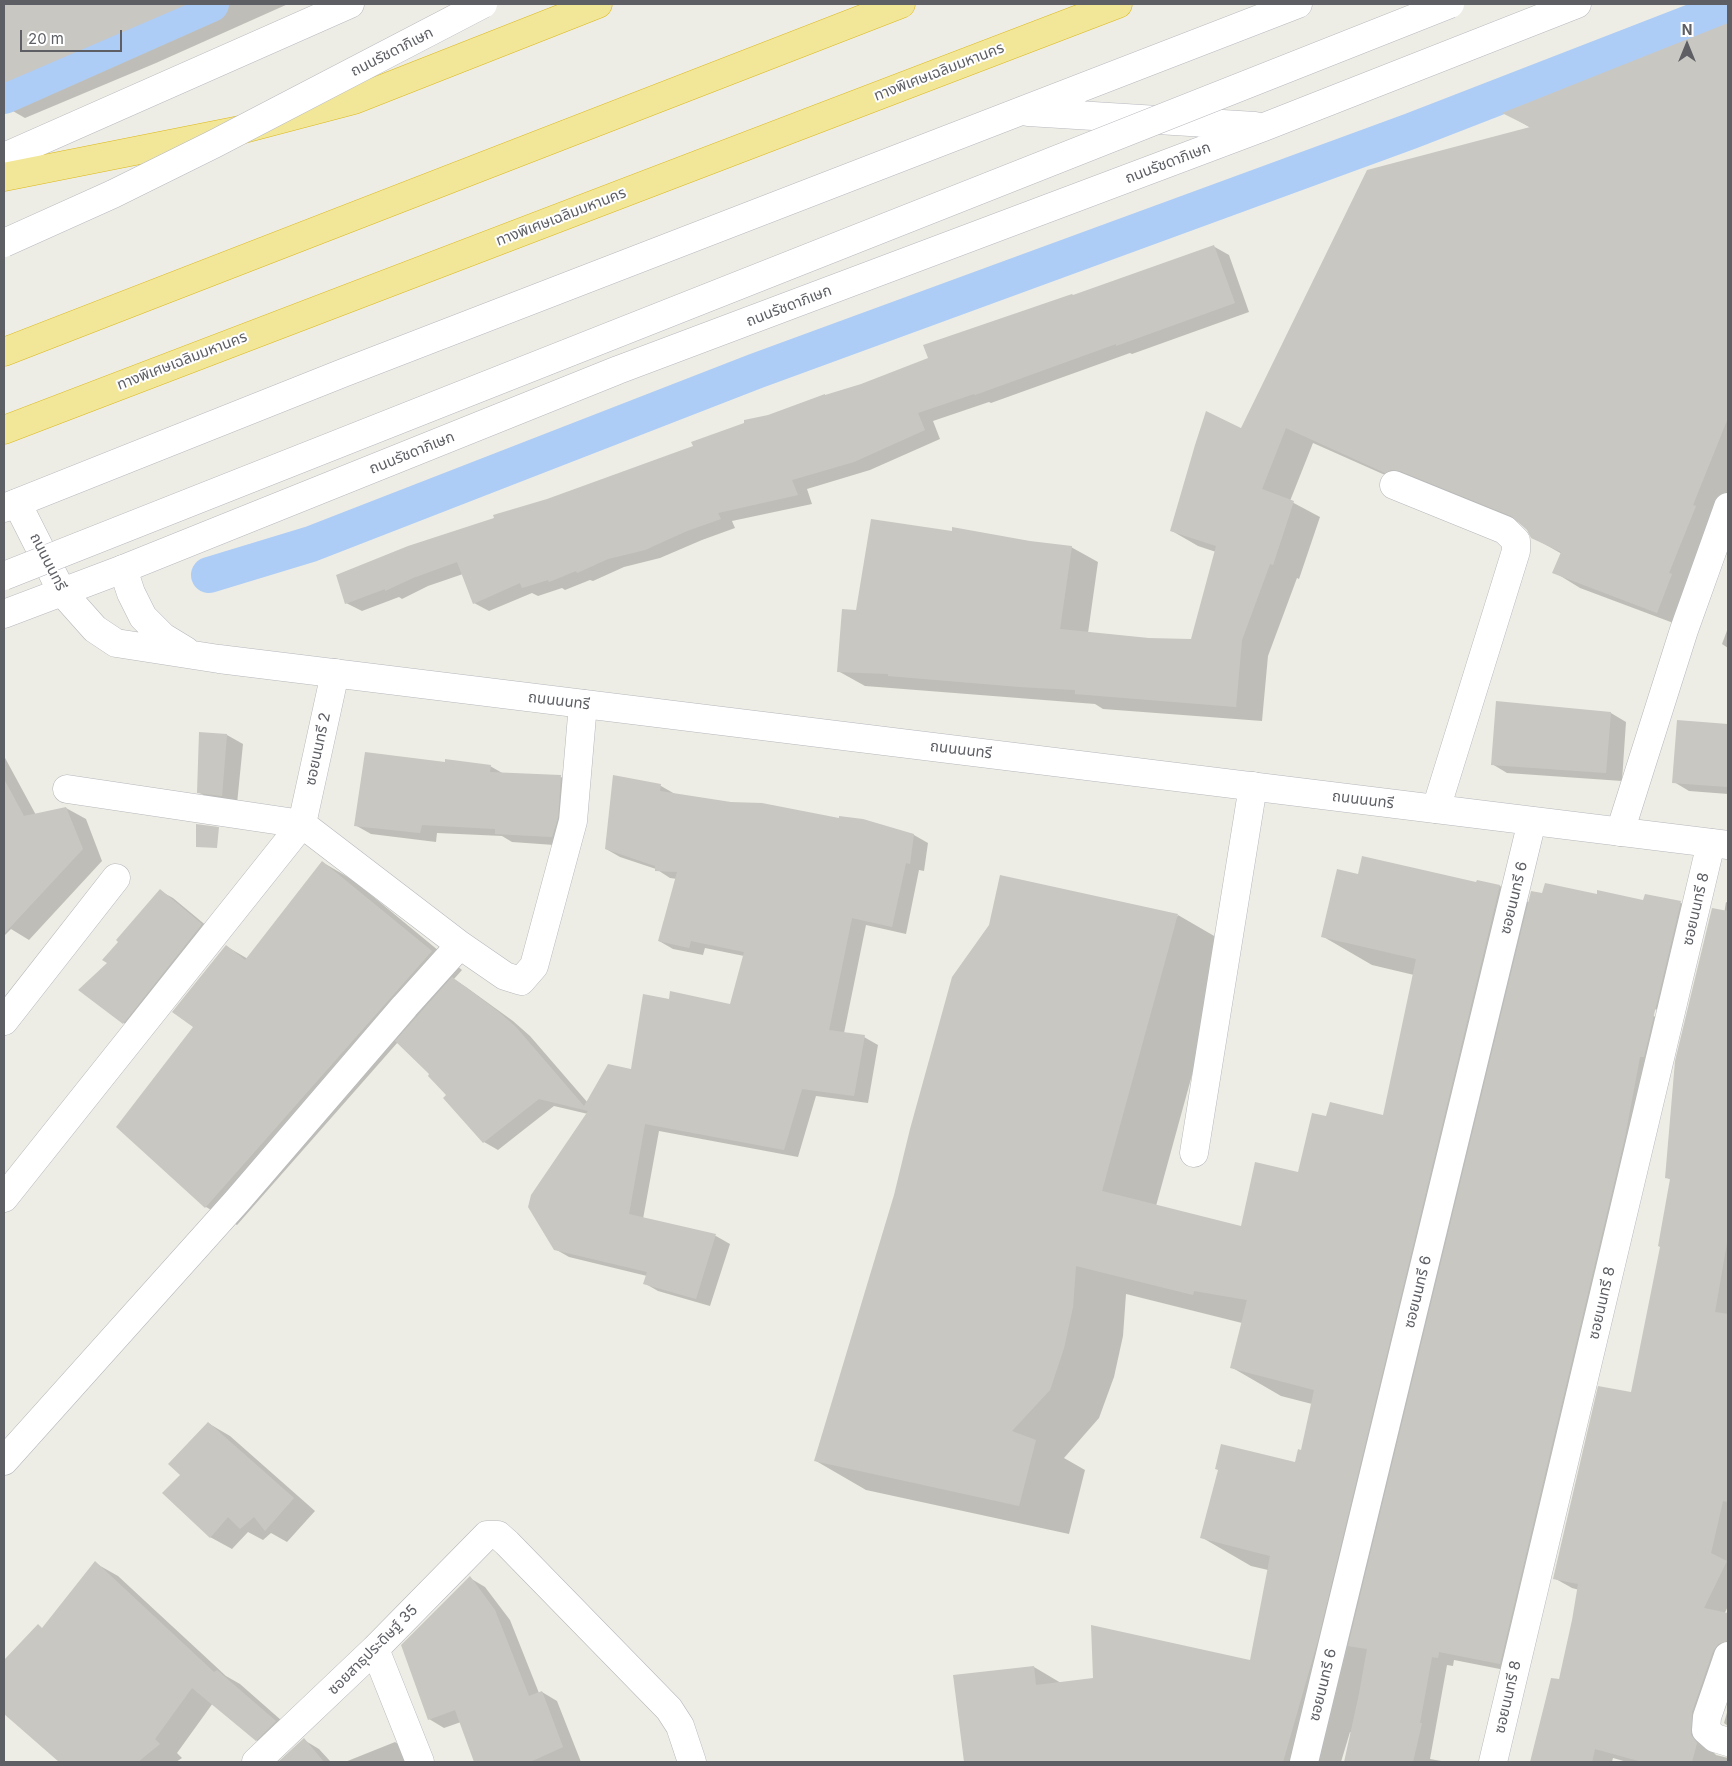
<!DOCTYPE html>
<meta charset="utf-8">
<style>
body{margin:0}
#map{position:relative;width:1732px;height:1766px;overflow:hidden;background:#eeede5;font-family:Inter,sans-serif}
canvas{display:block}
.frame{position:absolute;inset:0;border:5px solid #5d5f64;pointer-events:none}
.north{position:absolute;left:1662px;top:20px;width:50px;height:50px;-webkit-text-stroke:4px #fff;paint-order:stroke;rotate:0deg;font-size:14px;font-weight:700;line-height:20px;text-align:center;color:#5d5f64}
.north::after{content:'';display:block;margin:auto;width:18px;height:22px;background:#5d5f64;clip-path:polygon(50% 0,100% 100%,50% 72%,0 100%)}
.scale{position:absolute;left:20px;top:30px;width:102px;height:22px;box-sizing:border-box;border:2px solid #5d5f64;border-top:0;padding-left:6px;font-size:15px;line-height:18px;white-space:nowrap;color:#5d5f64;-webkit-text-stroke:4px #fff;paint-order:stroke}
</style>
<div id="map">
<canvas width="1732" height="1766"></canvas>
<div class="frame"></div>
<div class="north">N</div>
<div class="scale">20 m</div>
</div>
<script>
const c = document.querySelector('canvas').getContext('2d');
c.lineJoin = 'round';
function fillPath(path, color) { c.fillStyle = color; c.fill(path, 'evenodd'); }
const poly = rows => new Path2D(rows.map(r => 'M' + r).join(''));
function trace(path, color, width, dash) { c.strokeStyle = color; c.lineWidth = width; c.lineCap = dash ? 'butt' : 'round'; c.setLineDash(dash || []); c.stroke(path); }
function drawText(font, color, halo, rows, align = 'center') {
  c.font = font + ' Inter,"Noto Sans Thai",sans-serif'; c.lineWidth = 4; c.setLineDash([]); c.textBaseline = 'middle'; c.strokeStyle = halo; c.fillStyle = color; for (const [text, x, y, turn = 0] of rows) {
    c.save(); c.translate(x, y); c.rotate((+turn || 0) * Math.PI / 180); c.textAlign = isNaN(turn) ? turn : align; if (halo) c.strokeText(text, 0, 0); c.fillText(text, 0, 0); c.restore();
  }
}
const shadow = poly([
 [4,4,288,4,156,63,25,118,4,106],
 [1728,24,1728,499,1684,627,1580,588,1554,572,1562,554,1532,537,1528,529,1521,523,1428,485,1412,487,1313,443,1290,501,1320,517,1299,579,1297,578,1268,656,1262,721,1103,709,1095,704,865,686,838,671,857,611,1030,542,1071,547,1098,562,1088,633,1149,639,1192,640,1216,552,1198,546,1172,531,1242,429,1531,128,1505,113],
 [1213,246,1229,255,1249,312,1132,354,1130,353,991,403,989,402,933,421,940,439,870,470,807,489,812,504,732,521,735,528,702,540,660,558,624,567,593,581,590,580,565,590,562,588,538,596,532,593,489,611,474,603,463,574,428,586,402,599,399,597,362,611,346,603,547,500,695,447,768,416,861,385,930,359,1074,296],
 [1728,628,1728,648,1722,644],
 [1611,713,1626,722,1622,781,1507,773,1492,764],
 [1679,721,1728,725,1728,794,1689,791,1674,782],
 [200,733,227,735,243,744,237,804,214,801,198,792],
 [4,756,36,815,66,808,86,819,102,861,29,940,11,929,4,936],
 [446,764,490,766,504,774,561,777,576,786,568,846,512,842,502,836,437,833,436,842,371,834,355,825],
 [614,776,661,786,675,794,914,835,928,843,924,871,919,870,906,934,866,925,844,1033,864,1037,878,1045,868,1103,816,1096,798,1157,659,1131,643,1219,716,1236,730,1244,710,1306,658,1291,644,1283,647,1276,569,1257,555,1249,588,1114,554,1106,498,1150,484,1142,431,1074,398,1042,237,1225,206,1207,195,1027,226,946,248,959,322,862,353,880,462,970,454,979,466,987,513,1021,530,1036,588,1103,632,1071,670,1000,731,1006,744,956,705,948,703,955,673,949,659,941,677,879,670,878,656,869,620,857,606,849],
 [1359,875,1477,883,1478,881,1500,886,1530,903,1543,894,1598,895,1644,901,1646,895,1681,903,1696,911,1672,1010,1642,1009,1669,1025,1515,1672,1454,1660,1453,1666,1447,1665,1430,1759,1447,1762,1380,1762,1363,1758,1352,1733,1350,1732,1341,1762,965,1762,955,1676,1034,1667,1061,1683,1251,1662,1268,1570,1251,1566,1201,1537,1296,1464,1302,1451,1312,1404,1281,1396,1231,1367,1242,1323,1126,1294,1123,1336,1114,1377,1099,1418,1064,1458,1085,1470,1069,1534,866,1490,816,1461,1178,915,1228,944,1156,1206,1242,1227,1299,1173,1327,1118,1384,1116,1414,975,1372,965,1322,936],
 [160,891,173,898,214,932,136,1030,124,1023,109,963],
 [1726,902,1728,903,1728,1015,1708,1014],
 [1685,1026,1728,1040,1728,1606,1724,1615,1728,1618,1728,1669,1709,1747,1716,1755,1728,1758,1728,1762,1627,1762,1613,1758,1612,1762,1532,1762,1552,1679,1560,1681,1579,1590,1572,1588,1554,1578,1632,1394,1661,1246,1671,1180,1666,1177],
 [208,1423,230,1436,315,1511,287,1542,271,1533,263,1540,248,1532,232,1549,210,1537,182,1474],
 [95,1563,118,1576,226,1676,240,1684,298,1735,279,1753,256,1740,213,1703,177,1753,182,1758,176,1762,61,1762,4,1713,4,1662,38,1626,43,1629],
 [470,1578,485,1587,510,1620,539,1693,542,1692,557,1701,581,1762,475,1762,461,1722,444,1728,429,1719],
 [1728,1709,1728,1726,1724,1723],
 [304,1740,319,1749,330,1761,280,1762],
 [395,1742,410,1751,414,1762,345,1762]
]);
const canal = poly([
 [4,96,211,4],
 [209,575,311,544,756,371,1411,131,1728,8]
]);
const building = poly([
 [4,4,188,4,4,83],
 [1728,23,1728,418,1693,505,1696,506,1669,573,1672,574,1657,613,1552,573,1561,552,1531,538,1527,530,1511,516,1400,471,1391,470,1385,473,1286,428,1262,489,1294,501,1273,565,1270,564,1242,640,1236,707,1075,694,1075,690,1020,687,888,676,888,674,837,672,842,609,856,610,871,519,952,531,952,527,1030,541,1072,546,1060,629,1149,638,1191,639,1216,546,1170,531,1195,445,1206,411,1241,428,1367,170,1530,127,1502,113],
 [1214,245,1235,303,1116,346,1116,344,975,395,974,394,918,413,925,430,854,462,792,480,798,495,718,513,721,519,687,531,645,550,608,559,577,573,576,571,549,582,548,580,522,588,520,583,473,604,457,562,413,578,385,591,385,589,345,604,336,575,408,546,494,518,493,515,547,499,693,446,691,442,744,423,744,420,768,415,825,394,825,395,861,384,928,358,923,345,1072,294,1073,295],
 [1496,701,1611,712,1606,773,1491,765],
 [1677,720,1728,724,1728,787,1672,783],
 [199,732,227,734,222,796,197,793],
 [365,752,445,762,445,759,491,765,490,772,561,775,558,818,552,837,495,834,495,829,422,825,420,833,354,826],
 [613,775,661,784,660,791,731,802,762,803,839,818,839,816,863,819,914,834,910,864,906,863,892,927,852,918,829,1030,865,1035,854,1096,802,1089,784,1150,645,1124,629,1214,716,1234,696,1299,643,1284,647,1272,554,1250,528,1207,531,1195,588,1111,539,1099,483,1143,443,1098,446,1095,428,1076,429,1074,395,1041,452,977,499,1012,516,1027,584,1106,608,1064,631,1069,643,994,669,999,670,991,730,1004,744,952,691,941,689,948,658,941,677,872,655,871,655,866,605,849],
 [4,779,24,816,66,807,83,849,4,934],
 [196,824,219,827,217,848,196,847],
 [1362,856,1476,882,1477,880,1500,885,1318,1640,1283,1762,964,1762,953,1675,1034,1666,1036,1685,1093,1678,1091,1625,1250,1660,1270,1556,1200,1538,1218,1470,1215,1469,1221,1444,1295,1462,1298,1449,1301,1450,1314,1390,1230,1368,1247,1300,1194,1291,1193,1295,1076,1266,1073,1307,1064,1348,1050,1390,1012,1431,1036,1440,1019,1506,814,1461,894,1195,910,1129,952,977,989,925,1000,875,1178,914,1102,1191,1241,1226,1255,1162,1298,1172,1312,1113,1326,1116,1330,1102,1383,1115,1416,959,1321,937,1337,869,1358,874],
 [322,861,432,951,205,1208,116,1127,193,1027,172,1012,226,945,245,960],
 [1545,883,1597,894,1597,890,1643,900,1645,894,1681,901,1644,1057,1640,1057,1625,1137,1500,1664,1439,1652,1438,1658,1432,1657,1420,1723,1422,1723,1413,1762,1344,1762,1359,1694,1367,1649,1348,1646,1531,891,1542,893],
 [160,889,202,924,123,1024,78,990,107,963,102,960,118,942,116,940],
 [1712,908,1728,911,1728,1237,1715,1312,1728,1314,1728,1502,1723,1501,1711,1553,1727,1561,1704,1608,1728,1613,1728,1641,1718,1644,1713,1651,1692,1712,1691,1735,1697,1743,1692,1762,1642,1762,1595,1749,1592,1762,1530,1762,1551,1678,1559,1679,1572,1620,1578,1584,1553,1579,1598,1386,1631,1392,1660,1247,1658,1246,1670,1179,1665,1178,1675,1061],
 [208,1422,294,1498,265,1531,254,1517,240,1529,228,1517,210,1538,162,1493,180,1475,168,1464],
 [95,1561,214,1672,217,1670,276,1721,256,1741,192,1688,155,1739,160,1744,138,1762,59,1762,4,1714,4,1660,38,1624,42,1628],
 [470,1576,495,1610,529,1696,542,1691,563,1747,530,1762,474,1762,455,1710,428,1720,401,1645],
 [304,1738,324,1762,278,1762]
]);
const minor = poly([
 [1394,485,1505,530,1516,541,1516,551,1436,809],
 [67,789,302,824,460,945,505,976,521,981,534,966,573,821,583,704],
 [1620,832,1684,630,1728,507],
 [4,1021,116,878],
 [1194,1153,1253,786],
 [4,1198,302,824,335,673],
 [4,1461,237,1201,405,1006,460,945],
 [375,1649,420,1762],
 [1728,1656,1707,1717,1706,1730,1715,1738,1728,1742],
 [256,1762,375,1649,487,1535,498,1535,507,1543,669,1709,680,1726,692,1762],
 [1304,1762,1532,821],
 [1493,1762,1711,843]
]);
const tertiary = poly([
 [17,503,62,592,95,629,116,643,219,659,1728,845],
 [123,569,131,593,143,617,163,637,186,651]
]);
const secondary = poly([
 [1028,112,1255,126],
 [4,157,350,4],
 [4,508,343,373,1298,4],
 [4,614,123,569,618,370,1264,127,1577,4]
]);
const motorway = poly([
 [4,177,240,130,354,100,598,4],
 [4,352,901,4],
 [4,430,1118,4]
]);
const secondaryBridge = poly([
 [4,243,113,194,214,144,483,4],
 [4,576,1450,4]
]);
const streetNames = [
 ["ถนนรัชดาภิเษก",392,52,-27],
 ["ทางพิเศษเฉลิมมหานคร",939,72,-21],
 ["ถนนรัชดาภิเษก",1168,163,-21],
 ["ทางพิเศษเฉลิมมหานคร",561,217,-21],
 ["ถนนรัชดาภิเษก",789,306,-21],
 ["ทางพิเศษเฉลิมมหานคร",182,361,-21],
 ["ถนนรัชดาภิเษก",412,453,-22],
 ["ถนนนนทรี",48,562,63],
 ["ถนนนนทรี",559,701,7],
 ["ซอยนนทรี 2",318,749,-78],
 ["ถนนนนทรี",961,750,7],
 ["ถนนนนทรี",1363,800,7],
 ["ซอยนนทรี 6",1514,898,-76],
 ["ซอยนนทรี 8",1696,909,-77],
 ["ซอยนนทรี 6",1418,1292,-76],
 ["ซอยนนทรี 8",1602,1303,-77],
 ["ซอยสาธุประดิษฐ์ 35",373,1650,-45],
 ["ซอยนนทรี 6",1323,1685,-76],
 ["ซอยนนทรี 8",1508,1697,-77]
];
fillPath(shadow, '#0003');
trace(canal, '#adcdf6', 36);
fillPath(building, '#c9c7c2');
trace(minor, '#b5b7bb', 29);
trace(tertiary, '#b5b7bb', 29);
trace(secondary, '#b7b8be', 29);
trace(motorway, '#dbb718', 29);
trace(minor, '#fff', 28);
trace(tertiary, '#fff', 28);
trace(secondary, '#fff', 28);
trace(motorway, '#f2e798', 28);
trace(secondaryBridge, '#b7b8be', 29, []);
trace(secondaryBridge, '#fff', 28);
drawText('15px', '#5d5f64', '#fff', streetNames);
</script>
